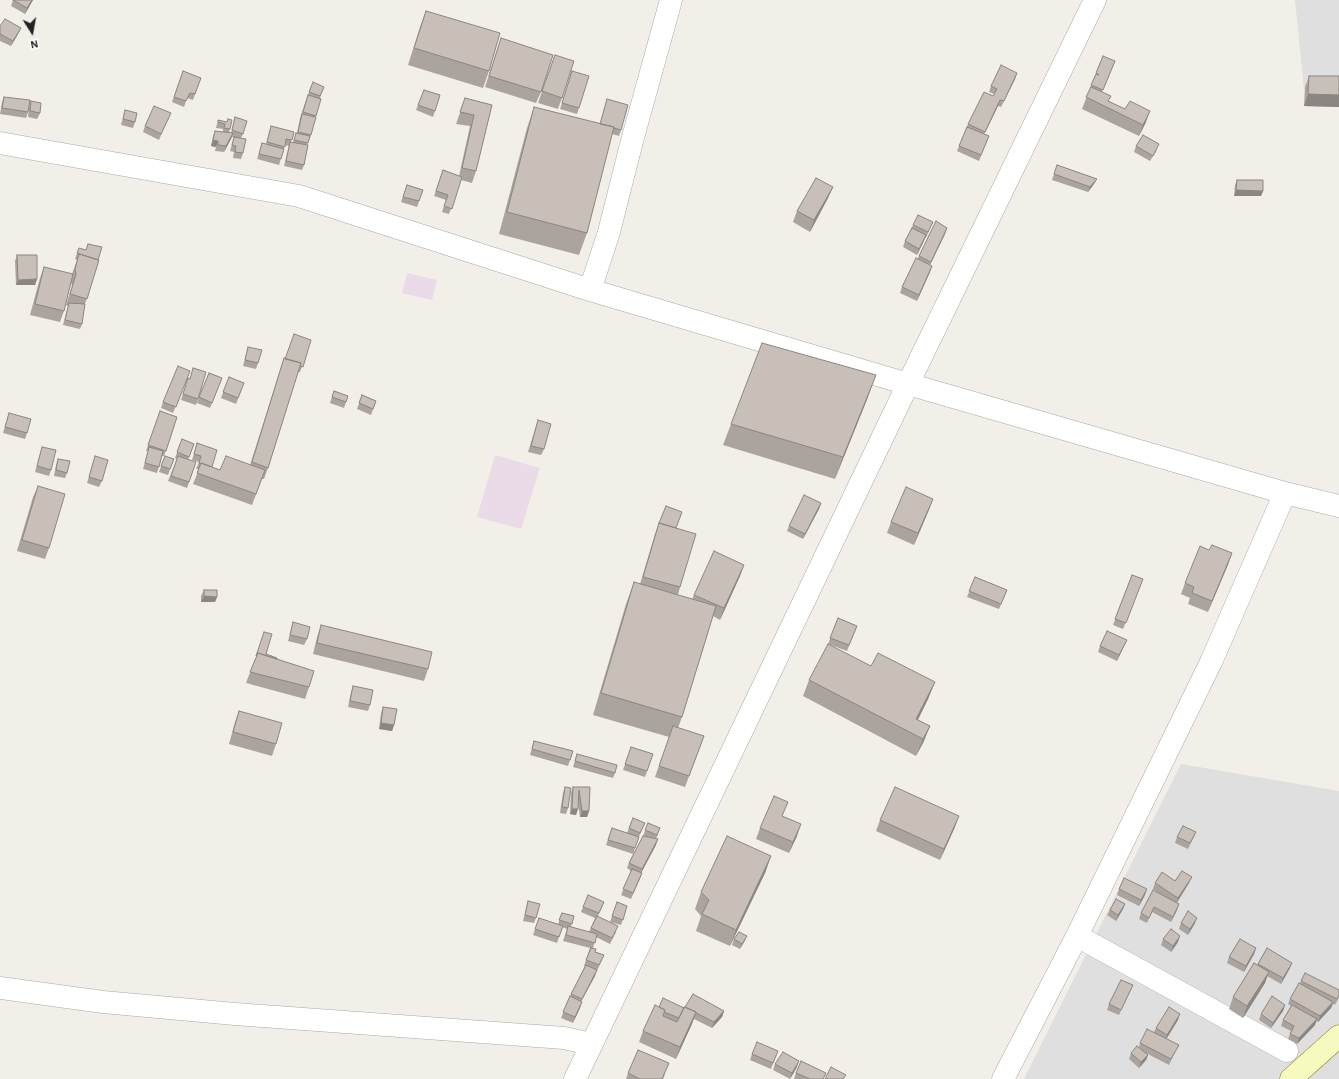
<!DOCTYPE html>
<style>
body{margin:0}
#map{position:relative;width:1339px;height:1079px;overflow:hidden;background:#f2efe9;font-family:"Alegreya Sans",sans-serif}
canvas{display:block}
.north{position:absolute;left:12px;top:12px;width:40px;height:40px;-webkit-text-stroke:3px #fff;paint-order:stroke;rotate:169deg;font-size:11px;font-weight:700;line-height:16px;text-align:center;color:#222}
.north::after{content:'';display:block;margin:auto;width:14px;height:18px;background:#222;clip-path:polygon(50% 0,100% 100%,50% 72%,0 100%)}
</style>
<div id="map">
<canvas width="1339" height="1079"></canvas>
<div class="north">N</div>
</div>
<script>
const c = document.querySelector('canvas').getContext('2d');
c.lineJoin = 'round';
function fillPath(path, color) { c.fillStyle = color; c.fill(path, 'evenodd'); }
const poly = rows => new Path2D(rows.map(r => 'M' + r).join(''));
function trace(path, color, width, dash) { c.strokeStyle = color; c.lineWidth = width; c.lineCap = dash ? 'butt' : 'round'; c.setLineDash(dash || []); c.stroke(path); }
const residential = poly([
 [1295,0,1339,0,1339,100,1304,89],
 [1181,764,1339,791,1339,1079,1024,1079]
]);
const industrial = poly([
 [407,273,437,280,432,300,402,293],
 [495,455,540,468,521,529,477,517]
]);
const street = poly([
 [0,143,299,196,590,290,908,384,1285,493,1339,506],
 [590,290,609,232,632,141,671,0],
 [1077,936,1287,1051],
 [0,988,103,1002,235,1014,564,1038,591,1044],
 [575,1079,908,384,1095,0],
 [1003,1079,1077,936,1211,662,1285,493]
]);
const secondary = poly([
 [1291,1079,1339,1036]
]);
const wall = poly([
 [13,0,33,0,25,14,11,6],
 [426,11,489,71,483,88,408,65,420,27],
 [0,26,21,28,18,34,11,46,0,41],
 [501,38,541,92,536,103,485,87],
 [555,55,562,98,558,109,538,103],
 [1115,61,1102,92,1109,101,1146,122,1139,136,1082,109,1096,73],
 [183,71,201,78,193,100,187,98,184,107,172,102],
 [572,71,579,108,577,114,560,109],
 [1017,73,1015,79,1001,107,998,106,984,134,989,136,979,161,957,151,968,124,993,96,994,94,989,92,991,86],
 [1309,76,1339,76,1339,107,1304,106,1305,87],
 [313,82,324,87,320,98,321,99,315,117,311,135,307,145,304,165,302,170,284,166,289,146,285,145,279,165,257,159,262,143,266,144,271,126,294,132,291,142,293,142,296,133,297,133,300,118,306,100],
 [424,90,440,95,433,117,416,110],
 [4,97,28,112,26,118,0,114,2,102],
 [465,98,492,105,476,171,472,183,461,180,449,214,442,212,446,200,434,196,443,170,459,176,470,126,456,124],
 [607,99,621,130,619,136,612,134,587,233,579,255,499,234,527,128,534,107,600,124],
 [31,101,40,113,37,119,28,117,29,107],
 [125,110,135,122,133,128,121,125],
 [235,117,243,134,241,138,243,153,241,159,233,158,234,152,230,151,234,137,232,137,224,152,215,151,216,147,211,146,213,136,215,131,223,132,223,129,216,128,218,120,227,122,228,119,230,129,229,133,231,133],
 [168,119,159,140,143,132,145,126],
 [1136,146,1157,150,1150,161,1134,152],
 [1057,165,1097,179,1094,184,1088,192,1052,180],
 [1237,180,1263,191,1261,196,1234,196,1235,185],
 [407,185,423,190,417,207,401,202],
 [833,187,828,198,810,232,793,222,797,211],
 [933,222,926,238,925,238,917,255,903,247,905,241,913,225],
 [945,234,930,265,932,266,930,272,917,301,900,293,902,287,919,256],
 [88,244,98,260,99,260,85,304,82,324,80,329,63,325,68,306,66,305,72,286,71,282,64,311,60,322,30,315,40,278,44,267,72,274,77,260,75,259,79,248,86,250],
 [17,255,37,279,35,285,16,285,15,261],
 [311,340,300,372,298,372,268,468,264,479,262,479,252,505,193,484,199,469,196,469,199,462,192,460,197,443,212,467,220,470,250,465,284,358,285,359],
 [248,347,258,363,256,369,243,366],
 [193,368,198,399,196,405,181,400,188,378,190,379],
 [190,371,173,413,161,408,163,402],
 [209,373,222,378,210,408,197,403],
 [229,377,244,383,236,404,221,398],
 [334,391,348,396,344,408,330,403],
 [362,395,376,401,371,415,357,409],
 [868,397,835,479,723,445,731,424],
 [160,411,177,417,164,456,162,456,157,473,143,469,148,451,146,451],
 [9,413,27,433,25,439,3,433],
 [538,420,544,449,541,455,528,452],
 [182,439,194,444,188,460,196,462,187,488,168,481,177,459,175,458],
 [42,447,51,470,49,476,35,472],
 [95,456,102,481,99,487,87,483],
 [165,456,174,459,168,475,159,472],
 [58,459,67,473,65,478,54,476,56,465],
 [38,486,49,548,45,559,17,551,33,497],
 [933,499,914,545,887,533,891,522],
 [821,503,819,509,803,539,787,531,789,526],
 [659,523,676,528,680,587,678,595,692,599,694,595,744,565,740,576,720,620,713,616,682,717,678,728,704,736,685,787,655,777,669,737,593,715,626,604,634,582,640,584,655,534],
 [1209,550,1232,553,1208,612,1188,604,1190,598,1181,594,1185,583],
 [1132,575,1143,579,1123,629,1113,625],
 [975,577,1007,590,999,609,967,597],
 [204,590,217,597,215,602,201,602,201,596],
 [838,618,857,626,847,651,828,644],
 [293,622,307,639,304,645,288,641],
 [321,625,428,669,424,681,313,654,317,637],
 [1127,640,1117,661,1098,652,1100,646],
 [266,654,277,659,309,687,305,699,246,683,255,659],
 [871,666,935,682,928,699,918,720,930,726,923,743,916,756,803,696,809,680],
 [353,686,370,705,368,711,348,707,351,692],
 [383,707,394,725,392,731,379,729,381,713],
 [239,711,276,744,272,756,229,744,235,722],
 [534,741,573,751,568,766,530,755],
 [631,747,653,754,645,777,623,770],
 [577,754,615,773,613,778,573,767],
 [565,787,568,808,566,814,560,813,563,793],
 [573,787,590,787,589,811,587,817,580,817,578,803,576,815,570,814,571,793],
 [782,817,797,836,789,853,756,839,760,828],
 [880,820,955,827,940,860,876,831],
 [645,823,638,839,633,854,606,845,612,828,627,833,629,828],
 [648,823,658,834,656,839,656,845,641,873,642,873,640,879,631,899,621,895,631,871,627,868,629,863,643,836],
 [1196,832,1188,849,1175,843,1177,837],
 [771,856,765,873,730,946,696,931,701,916,695,909,701,892],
 [1175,881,1189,883,1177,902,1177,910,1171,922,1152,912,1147,923,1139,919,1141,913,1159,893,1153,889,1155,883],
 [1119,889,1145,895,1139,906,1117,895],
 [528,901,536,918,534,923,523,921],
 [604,902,598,916,616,932,610,944,596,937,593,948,595,952,604,955,597,971,596,971,595,976,581,1002,580,1008,573,1023,561,1018,571,994,585,966,584,966,590,948,563,941,567,929,562,927,557,943,533,935,539,918,558,924,562,913,574,916,571,927,589,932,595,918,581,912,583,907],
 [617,902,627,906,621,925,610,922],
 [1125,904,1123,909,1116,921,1107,915,1110,910],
 [1181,923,1195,923,1188,935,1179,929],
 [747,936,744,942,740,949,732,945,734,939],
 [1163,939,1178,942,1171,952,1161,945],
 [1256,948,1254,954,1244,972,1227,963,1229,957],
 [1267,948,1290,968,1281,984,1267,976,1265,983,1243,1018,1229,1009,1233,997,1257,965],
 [1301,981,1339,997,1335,1005,1333,1004,1331,1008,1318,1022,1316,1021,1315,1025,1297,1044,1288,1039,1291,1031,1281,1026,1283,1020,1291,1006,1288,1004,1290,999,1300,984],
 [1133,985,1130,991,1119,1015,1107,1010,1109,1004],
 [1285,1005,1283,1011,1271,1028,1259,1020,1261,1014],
 [659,1007,685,1007,724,1011,722,1017,712,1028,694,1019,676,1059,639,1042,643,1031],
 [1178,1020,1166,1039,1179,1045,1176,1050,1169,1065,1146,1053,1148,1055,1146,1060,1139,1068,1129,1059,1131,1053,1139,1047,1140,1043,1154,1032,1156,1028],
 [778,1051,771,1069,750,1060,752,1054],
 [775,1064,797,1067,790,1079,773,1070],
 [628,1073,665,1074,663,1079,626,1079],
 [796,1073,826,1073,823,1079,794,1079]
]);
const shadedWall = poly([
 [32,0,33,0,25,14,27,8],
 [21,28,18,34,11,46,13,41],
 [1017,73,1015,79,1001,107,1004,101],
 [1308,94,1339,95,1339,107,1304,106],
 [1000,100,998,106,983,137,985,132],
 [1150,111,1146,122,1139,136,1143,125],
 [233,133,231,139,224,152,226,146],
 [213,140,218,141,216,147,211,146],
 [1097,179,1094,184,1088,192,1090,187],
 [833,187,828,198,810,232,814,220],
 [1236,190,1263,191,1261,196,1234,196],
 [947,228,945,234,929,267,931,262],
 [926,235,924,241,917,255,919,249],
 [932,266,930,272,917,301,919,295],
 [37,279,35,285,16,285,18,280],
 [876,375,868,397,835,479,843,457],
 [933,499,929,510,914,545,918,533],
 [821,503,819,509,803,539,805,534],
 [1232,553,1228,565,1208,612,1212,601],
 [744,565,740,576,720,620,724,608],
 [204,596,217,597,215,602,201,602],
 [1127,640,1124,646,1117,661,1119,655],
 [935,682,928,699,911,733,916,719],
 [381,723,394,725,392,731,379,729],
 [930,726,923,743,916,756,923,739],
 [572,809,578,809,576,815,570,814],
 [582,811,589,811,587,817,580,817],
 [959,816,955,827,940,860,944,849],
 [801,824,797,836,789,853,793,842],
 [658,839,656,845,640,875,642,869],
 [771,856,765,873,730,946,736,930],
 [1192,877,1189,883,1176,904,1178,898],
 [1147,889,1145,895,1139,906,1141,900],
 [1125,904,1123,909,1116,921,1118,915],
 [1179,904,1177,910,1171,922,1173,917],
 [1197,918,1195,923,1188,935,1190,929],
 [747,936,744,942,740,949,742,944],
 [1180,936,1178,942,1171,952,1173,946],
 [1256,948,1254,954,1244,972,1246,966],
 [1292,963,1290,968,1281,984,1283,978],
 [597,970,595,976,579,1005,582,999],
 [1269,972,1265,983,1243,1018,1247,1006],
 [582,1002,580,1008,573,1023,575,1017],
 [1333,1002,1331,1008,1318,1022,1320,1016],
 [1285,1005,1283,1011,1271,1028,1273,1023],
 [724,1011,722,1017,712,1028,714,1022],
 [696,1012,692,1024,676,1059,680,1047],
 [1180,1014,1178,1020,1165,1041,1167,1035],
 [1317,1019,1315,1025,1297,1044,1299,1038],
 [1148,1055,1146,1060,1139,1068,1141,1062],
 [799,1061,797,1067,790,1079,792,1073]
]);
const building = poly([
 [13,0,32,0,27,8,13,0],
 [426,11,500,33,489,71,414,48,426,11],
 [5,19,21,28,13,41,0,34,0,26,5,19],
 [501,38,553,55,541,92,489,76,501,38],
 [555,55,574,61,562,98,542,91,555,55],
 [1103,56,1115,61,1103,90,1091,85,1096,74,1099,75,1096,73,1103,56],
 [1001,65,1017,73,1004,101,1000,100,985,132,968,124,984,92,993,96,997,89,991,86,1001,65],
 [183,71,201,78,195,94,190,93,186,101,174,97,183,71],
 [572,71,589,76,579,108,562,103,572,71],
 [1309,76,1339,76,1339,95,1308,94,1309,76],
 [313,82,324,87,320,96,309,92,313,82],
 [1091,87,1111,96,1108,101,1125,109,1130,101,1150,111,1143,125,1086,97,1091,87],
 [424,90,440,95,435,111,418,105,424,90],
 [308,95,321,99,316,116,303,112,308,95],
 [4,97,30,100,28,112,2,108,4,97],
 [465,98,492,105,476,171,462,168,474,115,460,112,465,98],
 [607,99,628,105,621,130,614,128,614,127,600,124,607,99],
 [31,101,41,103,40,113,30,111,31,101],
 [154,106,171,113,161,134,145,126,154,106],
 [534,107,614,127,587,233,507,212,534,107],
 [125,110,137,113,135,122,123,119,125,110],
 [302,114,316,117,311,135,298,132,302,114],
 [235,117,247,121,243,134,232,130,235,117],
 [228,119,232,120,230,129,224,128,225,124,218,122,218,120,227,122,228,119],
 [271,126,294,132,292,140,286,139,285,147,267,142,271,126],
 [967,127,989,136,981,155,959,146,967,127],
 [215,131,233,133,226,146,218,145,218,141,213,140,215,131],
 [296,133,310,136,308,143,294,140,296,133],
 [1143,135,1159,144,1153,156,1136,146,1143,135],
 [234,137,246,139,243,153,235,152,236,146,232,145,234,137],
 [290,142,308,145,304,165,286,161,290,142],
 [262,143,284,149,281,159,259,154,262,143],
 [1057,165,1097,179,1090,187,1054,174,1057,165],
 [443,170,462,177,452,209,444,206,448,195,436,191,443,170],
 [816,178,833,187,814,220,797,211,816,178],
 [1237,180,1263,180,1263,191,1236,190,1237,180],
 [407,185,423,190,419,201,403,197,407,185],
 [918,215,933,222,928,232,913,225,918,215],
 [936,221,947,228,931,262,919,256,936,221],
 [912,228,926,235,919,249,905,241,912,228],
 [88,244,102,247,98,260,77,253,79,248,86,250,88,244],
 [79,254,99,260,87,299,70,294,76,274,75,269,79,254],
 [17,255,37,255,37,279,18,280,17,255],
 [916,258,932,266,919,295,902,287,916,258],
 [44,267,73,274,64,311,35,304,44,267],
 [69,303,85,304,82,324,65,320,69,303],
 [294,334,311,340,303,367,300,366,301,363,285,359,294,334],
 [762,343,876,375,843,457,731,424,762,343],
 [248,347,262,350,258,363,245,360,248,347],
 [284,358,301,363,268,468,252,462,284,358],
 [178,366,190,371,176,407,163,402,178,366],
 [193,368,206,372,198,399,183,394,188,378,190,379,193,368],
 [209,373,222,378,212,403,199,397,209,373],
 [229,377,244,383,238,398,223,392,229,377],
 [334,391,348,396,346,402,332,397,334,391],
 [362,395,376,401,373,409,359,403,362,395],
 [160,411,177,417,166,451,148,445,160,411],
 [9,413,31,419,27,433,5,427,9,413],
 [538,420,551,424,544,449,531,446,538,420],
 [182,439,194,444,189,457,177,452,182,439],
 [197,443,217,450,212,467,201,463,201,464,199,463,201,456,194,454,197,443],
 [42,447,56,450,51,470,37,466,42,447],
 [149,447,163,451,159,467,145,463,149,447],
 [95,456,108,460,102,481,89,477,95,456],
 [165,456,174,459,170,469,161,466,165,456],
 [178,456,196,462,189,482,171,476,178,456],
 [226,456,265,470,256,494,197,473,201,463,220,470,226,456],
 [58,459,70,461,67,473,56,470,58,459],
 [38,486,65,494,49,548,22,540,38,486],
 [906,487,933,499,918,533,891,522,906,487],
 [804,495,821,503,805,534,789,526,804,495],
 [666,506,682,512,676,528,659,523,666,506],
 [659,523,696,534,680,587,643,577,659,523],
 [1212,545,1232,553,1212,601,1192,593,1194,587,1185,583,1200,546,1209,550,1212,545],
 [714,551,744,565,724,608,694,595,714,551],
 [1132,575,1143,579,1126,623,1115,619,1132,575],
 [975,577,1007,590,1001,604,969,591,975,577],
 [634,582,716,606,682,717,601,693,634,582],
 [204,590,217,590,217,597,204,596,204,590],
 [838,618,857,626,849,645,830,638,838,618],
 [293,622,310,627,307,639,290,635,293,622],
 [321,625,432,652,428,669,317,643,321,625],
 [1107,631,1127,640,1119,655,1100,646,1107,631],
 [264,632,272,634,266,654,277,658,277,659,258,653,256,656,264,632],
 [828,644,871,666,878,653,935,682,916,719,930,726,923,739,809,680,828,644],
 [258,653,314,671,309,687,250,672,258,653],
 [353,686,373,690,370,705,350,701,353,686],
 [383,707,397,709,394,725,381,723,383,707],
 [239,711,282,723,276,744,233,732,239,711],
 [673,726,704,736,689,776,659,766,673,726],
 [534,741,573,751,570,760,532,749,534,741],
 [631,747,653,754,647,771,625,764,631,747],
 [577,754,617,765,615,773,575,761,577,754],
 [565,787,571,788,568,808,562,807,565,787],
 [573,787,590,787,589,811,582,811,579,790,578,809,572,809,573,787],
 [895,787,959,816,944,849,880,820,895,787],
 [774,796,788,802,782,816,801,824,793,842,760,828,774,796],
 [633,818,645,823,640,833,629,828,633,818],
 [648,823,660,828,657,835,645,830,648,823],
 [1183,826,1196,832,1190,843,1177,837,1183,826],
 [612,828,639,837,635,848,608,840,612,828],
 [643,836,658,839,642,869,629,863,643,836],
 [727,836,771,856,736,930,702,914,709,900,701,892,727,836],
 [632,869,642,873,633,893,623,889,632,869],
 [1182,871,1192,877,1178,898,1155,883,1162,872,1175,881,1182,871],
 [1124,878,1147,889,1141,900,1119,889,1124,878],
 [1153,890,1179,904,1173,917,1154,907,1149,918,1141,913,1153,890],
 [588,895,604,902,599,913,583,907,588,895],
 [1116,899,1125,904,1118,915,1110,910,1116,899],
 [528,901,540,904,536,918,525,915,528,901],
 [617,902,627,906,623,920,612,916,617,902],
 [1188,911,1197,918,1190,929,1181,923,1188,911],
 [562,913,574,916,572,924,559,920,562,913],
 [597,916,618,926,612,938,591,928,597,916],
 [539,918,563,926,559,937,535,929,539,918],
 [568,926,597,934,595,943,566,935,568,926],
 [1171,929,1180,936,1173,946,1163,939,1171,929],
 [739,932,747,936,742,944,734,939,739,932],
 [1240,939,1256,948,1246,966,1229,957,1240,939],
 [591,948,596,949,595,952,604,955,599,965,586,960,591,948],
 [1267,948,1292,963,1283,978,1258,964,1267,948],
 [1254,963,1269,972,1247,1006,1233,997,1254,963],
 [586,965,597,970,582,999,571,994,586,965],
 [1305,973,1339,990,1339,995,1337,999,1301,981,1305,973],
 [1121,980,1133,985,1121,1010,1109,1004,1121,980],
 [1299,983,1333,1002,1320,1016,1290,999,1299,983],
 [693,994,724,1011,714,1022,696,1013,696,1012,685,1007,693,994],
 [570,996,582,1002,575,1017,563,1012,570,996],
 [1272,996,1285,1005,1273,1023,1261,1014,1272,996],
 [663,998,684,1008,679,1018,664,1012,665,1010,659,1007,663,998],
 [655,1005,665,1010,663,1016,677,1022,684,1007,696,1012,680,1047,643,1031,655,1005],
 [1292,1005,1317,1019,1299,1038,1290,1034,1294,1026,1283,1020,1292,1005],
 [1169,1007,1180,1014,1167,1035,1156,1028,1169,1007],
 [1147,1029,1179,1045,1171,1059,1140,1043,1147,1029],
 [757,1042,778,1051,773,1063,752,1054,757,1042],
 [1137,1046,1148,1055,1141,1062,1131,1053,1137,1046],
 [638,1050,669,1063,662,1079,640,1079,628,1073,638,1050],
 [783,1052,799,1061,792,1073,775,1064,783,1052],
 [801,1061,826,1073,823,1079,810,1079,796,1073,801,1061],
 [831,1067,846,1075,843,1079,825,1079,831,1067]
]);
fillPath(residential, '#e0dfdf');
fillPath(industrial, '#ebdbe8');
trace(street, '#a9a9a9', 23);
trace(secondary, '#707d05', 23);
trace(street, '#fff', 22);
trace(secondary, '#f7fabf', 22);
fillPath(wall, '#aba49e');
fillPath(shadedWall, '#8b8681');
fillPath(building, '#c7bfb8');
trace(building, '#8b8681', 1);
</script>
